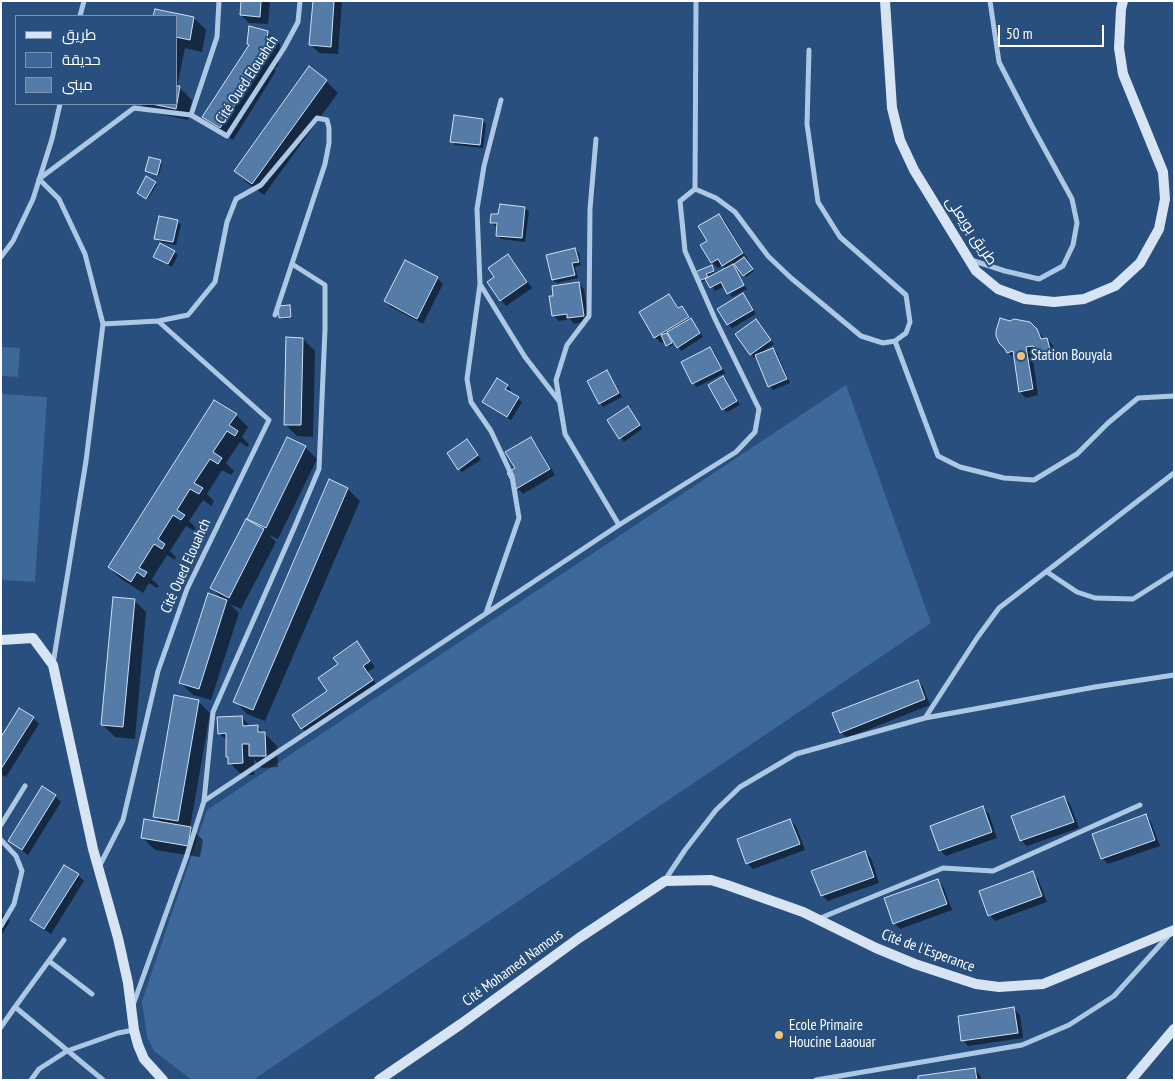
<!DOCTYPE html>
<meta charset="utf-8">
<style>
body{margin:0}
#map{position:relative;width:1175px;height:1081px;overflow:hidden;background:#284f7d;font-family:"PT Sans Narrow",Cairo,sans-serif}
canvas{display:block}
.frame{position:absolute;inset:0;border:2px solid #fff;pointer-events:none}
.legend{position:absolute;left:15px;top:15px;width:162px;height:90px;box-sizing:border-box;background:#284f7d;border:1px solid #7e95b1;margin:0;padding:6px 9px;list-style:none;font-size:15px;color:#fff}
.legend li{display:flex;align-items:center;gap:10px;height:25px}
.legend b{width:25px;border:1px solid #7e95b1}
.scale{position:absolute;left:998px;top:25px;width:106px;height:22px;box-sizing:border-box;border:2px solid #fff;border-top:0;padding-left:6px;font-size:15px;line-height:18px;white-space:nowrap;color:#fff;-webkit-text-stroke:4px #284f7d;paint-order:stroke}
</style>
<div id="map">
<canvas width="1175" height="1081"></canvas>
<div class="frame"></div>
<ul class="legend">
<li><b style="height:6px;background:#d6e4f4"></b>طريق</li>
<li><b style="height:14px;background:#3c699a"></b>حديقة</li>
<li><b style="height:14px;background:#557ba7"></b>مبنى</li>
</ul>
<div class="scale">50 m</div>
</div>
<script>
const c = document.querySelector('canvas').getContext('2d');
c.lineJoin = 'round';
function fillPath(path, color) { c.fillStyle = color; c.fill(path, 'evenodd'); }
const poly = rows => new Path2D(rows.map(r => 'M' + r).join(''));
function trace(path, color, width, dash) { c.strokeStyle = color; c.lineWidth = width; c.lineCap = dash ? 'butt' : 'round'; c.setLineDash(dash || []); c.stroke(path); }
function drawText(font, color, halo, rows, align = 'center') {
  c.font = font + ' "PT Sans Narrow",Cairo,sans-serif'; c.lineWidth = 4; c.setLineDash([]); c.textBaseline = 'middle'; c.strokeStyle = halo; c.fillStyle = color; for (const [text, x, y, turn = 0] of rows) {
    c.save(); c.translate(x, y); c.rotate((+turn || 0) * Math.PI / 180); c.textAlign = isNaN(turn) ? turn : align; if (halo) c.strokeText(text, 0, 0); c.fillText(text, 0, 0); c.restore();
  }
}
const green = poly([
 [1,347,20,348,18,377,1,376],
 [846,385,931,623,253,1080,192,1080,154,1051,147,1037,142,1001,207,810],
 [1,394,47,397,35,582,1,580]
]);
const shadow = poly([
 [242,1,270,1,268,24,249,23,241,15],
 [314,1,342,1,338,54,319,53,311,45],
 [156,10,194,18,206,30,202,52,185,48,177,87,180,88,192,100,188,120,150,112,141,104,176,104,176,16,154,16],
 [267,32,280,44,278,66,274,69,276,71,233,140,216,129,204,117],
 [326,81,338,93,264,195,247,183,235,170],
 [482,120,486,124,483,148,455,145,452,141],
 [150,158,162,163,159,175,147,171],
 [155,183,157,184,148,199,140,194],
 [525,208,529,212,525,242,501,239,497,235,498,226,495,226,492,222,499,216],
 [719,215,725,221,748,260,746,261,754,271,746,277,737,266,734,267,744,284,728,292,725,286,715,291,707,280,701,282,700,280,697,273,713,268,715,272,707,276,708,279,727,269,723,265,718,268,712,262,708,241],
 [177,221,181,225,176,245,160,242,156,238],
 [575,250,579,253,581,265,575,267,578,278,557,283,553,280],
 [174,252,178,255,172,267,155,257],
 [508,256,514,262,532,288,506,306,501,300,496,278],
 [437,278,443,284,423,324,391,307,385,301],
 [578,283,584,289,589,321,574,324,570,319,559,321,553,315],
 [745,286,747,289,732,297,730,294],
 [669,295,680,309,682,308,688,314,703,337,681,351,672,337,669,338,673,345,669,347,665,341,661,343,655,337],
 [743,295,756,314,732,328,728,324],
 [290,306,292,318,282,319,280,318],
 [1010,323,1029,323,1042,336,1044,340,1047,339,1053,345,1055,356,1052,361,1046,362,1040,356,1039,352,1032,353,1038,395,1026,398,1020,392,1016,358,1014,358,1008,352],
 [760,324,774,344,761,353,773,349,777,353,790,383,773,390,770,386,757,356,754,358,751,354],
 [303,339,315,351,313,437,297,436,285,424],
 [710,348,714,352,725,373,697,387,693,383],
 [607,372,610,376,622,397,603,407,600,403],
 [723,378,740,405,727,412,723,409],
 [507,386,511,389,509,392,522,402,511,420,484,402],
 [631,411,642,429,624,442,608,420],
 [236,415,248,427,242,437,249,444,247,447,240,442,226,463,234,471,231,475,222,470,207,494,214,501,211,506,203,500,189,521,196,528,194,531,186,526,170,551,176,557,175,560,167,555,152,579,159,586,157,588,149,583,143,593,121,579,109,567],
 [288,438,305,447,317,459,278,539,269,535,276,542,241,609,230,604,239,613,211,700,193,695,181,683,223,600,212,588,247,521],
 [531,439,537,445,555,475,523,494,517,488,516,469],
 [467,441,481,460,462,472,459,469],
 [348,489,360,501,265,721,247,714,235,701],
 [134,600,146,612,135,739,115,737,103,725],
 [357,643,375,667,368,672,378,687,308,734,302,728,329,691,340,665],
 [917,681,923,687,930,705,847,738,841,732],
 [198,701,210,713,190,828,203,840,200,857,155,850,142,837,162,823,155,816],
 [33,718,39,724,6,777,1,775,1,740],
 [242,718,251,727,257,726,277,746,278,767,262,768,254,759,254,775,242,775,230,763,228,757,227,741,219,733],
 [55,796,61,802,28,855,9,841],
 [1064,798,1070,804,1079,828,1027,846,1021,840],
 [983,808,989,814,997,838,946,856,940,850],
 [1145,816,1151,822,1160,846,1108,864,1103,859,1094,835],
 [790,820,796,826,805,850,753,869,747,863],
 [865,853,871,858,879,883,828,901,822,895],
 [1032,873,1038,879,1047,902,995,921,990,915],
 [78,875,84,881,51,934,31,920],
 [937,880,943,886,952,910,900,929,894,923],
 [1,912,10,921,1,936],
 [1014,1009,1020,1015,1023,1038,968,1046,963,1040],
 [974,1069,980,1075,981,1080,920,1080]
]);
const building = poly([
 [241,1,261,1,260,17,240,15,241,1],
 [313,1,334,1,331,47,309,45,313,1],
 [155,9,194,17,190,40,176,37,176,16,153,16,155,9],
 [249,26,268,31,266,53,262,56,265,58,220,128,202,117,249,45,247,44,249,26],
 [309,66,327,80,252,184,234,171,309,66],
 [176,86,180,86,176,109,152,104,176,104,176,86],
 [454,115,483,119,480,145,450,142,454,115],
 [149,157,161,160,157,175,145,171,149,157],
 [146,176,156,182,146,199,137,193,146,176],
 [500,204,525,207,522,238,496,236,497,223,490,223,491,214,498,214,500,204],
 [719,214,743,253,722,266,718,259,711,263,700,245,707,241,698,226,719,214],
 [159,216,178,220,173,242,154,239,159,216],
 [160,243,175,251,168,264,153,257,160,243],
 [575,248,579,262,572,263,575,275,552,280,546,255,575,248],
 [508,254,527,282,500,301,487,282,494,277,488,268,508,254],
 [744,257,753,269,743,276,734,264,744,257],
 [405,260,438,277,417,319,384,301,405,260],
 [733,264,744,285,727,294,721,282,710,288,705,279,733,264],
 [712,265,714,271,706,274,708,277,699,281,695,272,712,265],
 [579,282,584,316,567,318,567,314,552,316,549,296,553,296,552,286,579,282],
 [743,293,753,310,727,325,717,309,743,293],
 [669,294,678,308,682,306,689,317,654,338,639,312,669,294],
 [290,305,291,317,279,318,278,306,290,305],
 [691,318,700,333,677,348,667,332,691,318],
 [1000,318,1010,321,1014,319,1030,322,1037,329,1041,339,1047,338,1050,349,1046,355,1039,357,1037,349,1033,346,1026,347,1033,389,1019,392,1013,351,1007,353,1005,349,999,343,996,336,996,331,1000,318],
 [756,319,771,340,750,355,735,334,756,319],
 [667,333,672,343,666,346,661,335,667,333],
 [286,337,303,338,301,425,284,425,286,337],
 [710,347,722,369,692,384,681,362,710,347],
 [773,348,787,379,768,387,755,355,773,348],
 [607,370,619,393,599,404,587,381,607,370],
 [723,376,737,401,722,410,708,385,723,376],
 [497,378,508,385,505,389,519,397,507,417,482,402,497,378],
 [214,400,237,414,229,425,238,431,235,436,227,431,213,452,222,458,218,464,210,459,194,483,203,488,199,494,190,489,177,510,185,515,181,520,173,515,158,539,165,544,162,549,154,544,139,568,147,572,144,577,137,572,131,582,108,567,214,400],
 [628,406,640,425,619,439,607,420,628,406],
 [287,437,306,446,266,528,247,519,287,437],
 [531,437,550,469,516,489,507,473,515,468,505,452,531,437],
 [467,439,478,455,458,470,447,453,467,439],
 [329,479,348,488,253,710,233,702,329,479],
 [246,519,264,529,229,598,210,588,246,519],
 [208,593,227,600,199,689,179,683,208,593],
 [113,597,135,599,123,727,101,725,113,597],
 [357,641,370,661,363,666,373,680,301,729,292,715,327,691,318,678,338,664,333,658,357,641],
 [918,680,925,699,840,733,832,713,918,680],
 [174,695,199,700,178,821,153,817,174,695],
 [19,708,34,717,1,769,1,737,19,708],
 [242,716,243,726,258,725,258,732,265,732,266,756,249,756,249,744,242,744,243,763,228,764,228,757,226,757,226,733,218,734,217,717,242,716],
 [42,786,56,795,22,850,8,841,42,786],
 [1064,796,1074,822,1020,841,1011,816,1064,796],
 [983,806,992,832,939,851,930,826,983,806],
 [1146,814,1155,840,1101,859,1092,834,1146,814],
 [144,819,191,827,188,846,141,838,144,819],
 [790,819,800,844,746,864,737,839,790,819],
 [865,851,874,877,821,896,811,871,865,851],
 [64,865,79,874,44,929,30,920,64,865],
 [1033,871,1042,896,988,916,979,891,1033,871],
 [938,879,947,904,893,924,884,898,938,879],
 [1014,1007,1018,1033,961,1041,958,1016,1014,1007],
 [975,1068,977,1080,918,1080,918,1076,975,1068]
]);
const minor = poly([
 [80,16,84,1],
 [501,100,484,166,477,209,480,284,525,357,559,401],
 [191,115,227,136,284,48,298,22,300,1],
 [596,139,590,209,589,316,567,345,556,380,565,434,619,525,736,452,755,432,759,409,715,319,685,251,680,201,695,189,716,198,735,212,768,256,791,278,861,336,883,343,895,341,906,333,910,322,906,295,840,237,818,202,807,124,809,50],
 [695,189,696,1],
 [1,257,13,241,33,199,52,139,60,104],
 [971,260,1005,271,1039,279,1063,266,1073,245,1077,223,1072,199,1032,126,999,62,990,1],
 [480,284,467,379,471,402,491,431,512,476,519,518,486,613],
 [158,321,188,315,215,282,227,222,236,199,261,185,317,118,327,120,329,128,329,143,325,164,275,315],
 [895,341,938,456,960,467,1004,478,1034,480,1077,454,1108,423,1138,398,1174,396],
 [1047,572,1077,592,1095,598,1133,599,1174,573],
 [53,664,86,461,103,324],
 [925,718,1095,687,1174,675],
 [204,801,619,525],
 [1,825,25,786],
 [1,840,16,856,22,871,14,904,1,926],
 [99,867,123,820,158,671,187,589,269,420,158,321,103,324,85,254,59,199,39,179,134,108,191,115,217,37,219,1],
 [665,880,685,850,716,810,740,787,796,754,925,718,977,638,999,608,1174,473],
 [818,919,943,868,993,871,1140,805],
 [49,961,92,994],
 [133,1005,186,858,204,801,213,712,295,526,319,469,325,329,325,285,292,264],
 [15,1007,64,940],
 [1,1027,15,1007,103,1080],
 [31,1080,39,1069,67,1051,118,1033,134,1030],
 [816,1080,1022,1045,1069,1025,1114,996,1170,934]
]);
const secondary = poly([
 [885,1,892,108,900,140,914,170,976,271,998,289,1025,299,1054,302,1084,299,1115,286,1140,263,1159,229,1165,199,1163,172,1123,74,1119,48,1121,9,1123,1],
 [1,640,33,638,53,665,93,849,118,938,128,983,134,1030,138,1045,144,1059,163,1080],
 [379,1080,461,1024,579,938,665,881,711,880,727,885,803,912,876,948,915,964,976,984,999,987,1043,984,1174,930],
 [1131,1080,1174,1029]
]);
const markers = [
 [1021,356,5,"#ecc674"],
 [779,1035,5,"#ecc674"]
];
const streetNames = [
 ["Cité Oued Elouahch",247,80,-57],
 ["طريق بويعلى",971,231,56],
 ["Cité Oued Elouahch",186,566,-66],
 ["Cité de l'Esperance",928,951,20],
 ["Cité Mohamed Namous",513,968,-36]
];
const poiNames = [
 ["Station Bouyala",1031,356],
 ["Ecole Primaire",789,1026],
 ["Houcine Laaouar",789,1043]
];
fillPath(green, '#3c699a');
fillPath(shadow, '#0007');
fillPath(building, '#557ba7');
trace(building, '#d0e1f4', 1);
trace(minor, '#adc8e4', 5);
trace(secondary, '#d6e4f4', 10);
for (const [x, y, r, color] of markers) { const dot = new Path2D(); dot.arc(x, y, r, 0, 2 * Math.PI); c.fillStyle = color; c.fill(dot); trace(dot, '#284f7d', 2); }
drawText('15px', '#fff', '#284f7d', streetNames);
drawText('15px', '#fff', '#284f7d', poiNames, 'left');
</script>
